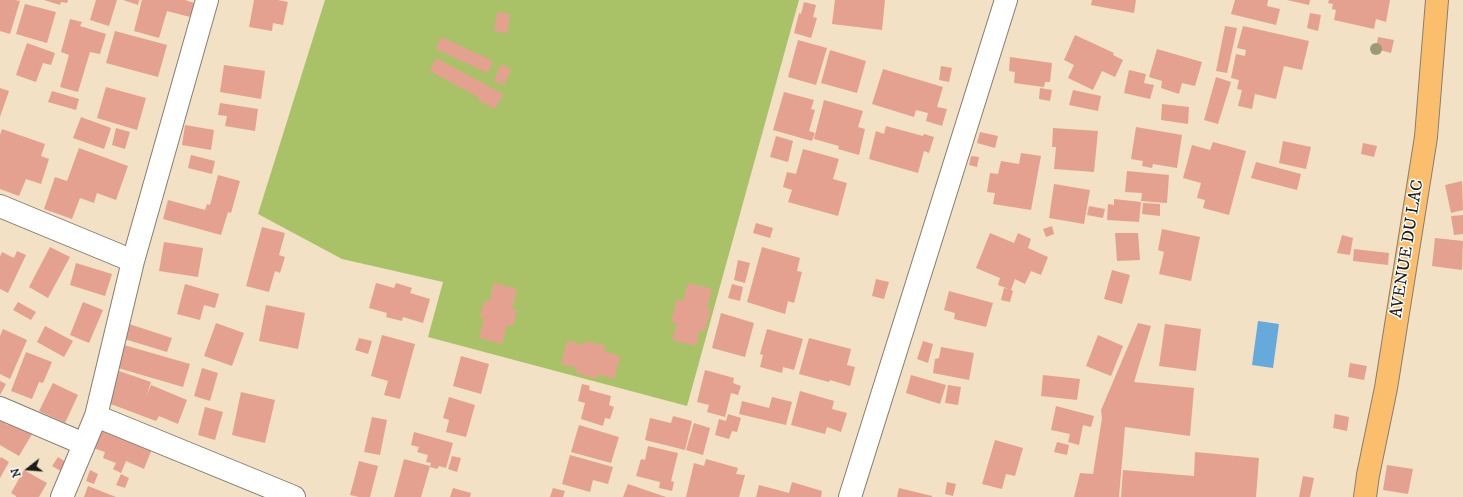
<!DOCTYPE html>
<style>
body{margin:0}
#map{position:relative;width:1463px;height:497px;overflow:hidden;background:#f2e1c4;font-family:"IM FELL DW Pica",serif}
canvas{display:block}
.north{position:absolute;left:8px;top:449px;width:40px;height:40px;-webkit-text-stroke:3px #fff;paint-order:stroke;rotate:253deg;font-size:11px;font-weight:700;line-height:16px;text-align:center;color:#1c1c1c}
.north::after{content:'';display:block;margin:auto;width:14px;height:18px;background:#1c1c1c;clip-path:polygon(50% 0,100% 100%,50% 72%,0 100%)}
</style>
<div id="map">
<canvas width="1463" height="497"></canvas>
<div class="north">N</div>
</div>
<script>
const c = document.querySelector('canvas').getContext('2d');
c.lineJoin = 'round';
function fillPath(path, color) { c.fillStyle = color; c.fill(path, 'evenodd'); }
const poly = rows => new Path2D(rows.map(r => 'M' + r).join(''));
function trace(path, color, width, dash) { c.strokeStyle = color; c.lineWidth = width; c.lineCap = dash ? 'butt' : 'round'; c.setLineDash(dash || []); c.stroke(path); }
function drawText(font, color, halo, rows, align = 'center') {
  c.font = font + ' "IM FELL DW Pica",serif'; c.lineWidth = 3; c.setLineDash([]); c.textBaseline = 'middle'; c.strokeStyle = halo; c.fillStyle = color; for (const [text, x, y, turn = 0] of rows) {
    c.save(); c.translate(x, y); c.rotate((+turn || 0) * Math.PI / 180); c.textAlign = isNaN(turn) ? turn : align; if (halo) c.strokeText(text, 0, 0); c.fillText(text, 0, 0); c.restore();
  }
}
const green = poly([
 [325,0,799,0,687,406,428,337,443,282,342,259,258,214]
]);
const water = poly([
 [1258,321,1279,324,1273,368,1252,365]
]);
const building = poly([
 [0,0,15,0,20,1,10,34,0,31],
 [44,0,68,0,67,3,61,2,60,5],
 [96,0,117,0,109,26,90,20],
 [123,0,139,0,138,5],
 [142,0,185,0,197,4,194,18,167,11,159,38,134,31],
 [254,0,278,0,288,2,283,25,273,23,272,31,249,27],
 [835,0,885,0,882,30,832,24],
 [1092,0,1136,0,1134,13,1091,5],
 [1235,0,1268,0,1267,6,1280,9,1276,25,1231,14],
 [1287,0,1310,0,1309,5],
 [1329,0,1390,0,1386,22,1376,19,1374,29,1334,20,1336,10,1332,9,1333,4,1328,3],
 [804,2,816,5,813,17,817,18,811,38,794,33,799,13,801,14],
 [25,4,56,12,47,43,16,34],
 [497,12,510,14,507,33,494,31],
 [1310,13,1321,15,1318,31,1307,28],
 [70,19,82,22,80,26,106,34,100,54,90,52,78,92,60,87,69,55,61,52],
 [1225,26,1237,28,1227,73,1216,71],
 [1243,26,1309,41,1302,70,1284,66,1276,99,1255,94,1252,109,1238,106,1242,90,1237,89,1239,80,1231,78,1236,54,1245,56,1246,50,1237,48],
 [115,31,167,45,158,77,106,63],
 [1075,35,1114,53,1113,55,1123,60,1115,77,1102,71,1093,90,1068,78,1074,65,1064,60],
 [441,37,493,61,488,73,436,49],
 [1378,37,1394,40,1391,53,1376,49],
 [798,40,827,48,816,85,788,77],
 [27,43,55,53,51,65,43,63,36,82,16,75],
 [1157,49,1202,62,1195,86,1182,83,1179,94,1161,88,1162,81,1149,77],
 [830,50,866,61,857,93,821,83],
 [1010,57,1052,63,1050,82,1045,82,1044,87,1014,83,1015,72,1009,71],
 [436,58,503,94,495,109,478,100,480,98,430,71],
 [501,64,511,69,504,85,494,81],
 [224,65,265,71,261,99,220,92],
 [941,66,952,68,949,82,939,80],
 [883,69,943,87,937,107,947,109,942,126,926,121,928,113,916,110,914,117,872,104],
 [1129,70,1146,74,1144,83,1154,85,1150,99,1124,93],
 [1216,77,1231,82,1218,124,1204,120],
 [106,87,146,98,137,130,97,118],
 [0,88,9,91,0,117],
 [1040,88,1052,90,1050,101,1039,99],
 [1073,90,1101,96,1098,111,1069,105],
 [52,91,79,99,76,110,48,102],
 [784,92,814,100,811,109,815,110,809,131,815,133,812,141,773,130],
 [824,100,863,111,858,127,865,129,859,155,838,149,839,146,814,139],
 [220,103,258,109,255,131,225,126,227,116,218,115],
 [1162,104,1189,107,1188,124,1161,120],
 [81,117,111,128,104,149,73,138],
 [185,125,214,130,211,150,182,145],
 [886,126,923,136,924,134,934,137,929,153,924,151,918,173,869,159,876,131,884,134],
 [1136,127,1182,135,1177,168,1153,164,1152,168,1142,166,1143,161,1131,159],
 [116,128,130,132,125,149,112,145],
 [1053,128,1098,131,1094,172,1054,169,1056,147,1052,147],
 [2,129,45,144,41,156,49,159,41,184,26,179,19,196,0,189,0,135],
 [980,132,998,136,995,148,977,143],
 [776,136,793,141,788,162,770,157],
 [1283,141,1311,147,1306,169,1279,163],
 [1213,142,1246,151,1229,215,1203,208,1205,200,1197,198,1201,183,1183,178,1192,145,1210,150],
 [1363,143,1377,146,1374,157,1361,154],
 [79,148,128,166,116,200,97,193,94,203,80,198,72,219,44,209,55,177,67,181],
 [803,149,839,159,833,179,847,183,838,216,788,202,792,190,783,187,787,172,796,174],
 [1021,153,1041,156,1031,210,993,204,995,193,987,192,990,173,998,174,1001,161,1019,164],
 [191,155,215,161,212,174,188,168],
 [971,156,979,157,977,167,969,165],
 [1256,162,1301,174,1297,190,1251,178],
 [1127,171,1169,175,1167,203,1141,201,1142,193,1125,192],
 [218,175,240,181,231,213,228,212,221,235,163,219,168,200,205,210,207,204,210,205],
 [1462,181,1463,210,1451,213,1445,185],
 [1054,184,1090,190,1084,224,1049,218],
 [1114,199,1141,202,1139,222,1107,220,1108,204,1114,205],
 [1143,203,1160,204,1160,216,1142,214],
 [1089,206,1105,209,1103,218,1087,215],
 [1463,215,1463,234,1454,235,1451,216],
 [756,223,773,228,770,238,753,233],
 [1052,226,1054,234,1046,237,1043,229],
 [262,227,285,233,279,255,285,257,280,273,275,271,269,292,246,286],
 [1162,229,1200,237,1191,281,1159,274,1164,252,1158,250],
 [990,233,1014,243,1018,233,1031,239,1028,248,1048,257,1041,275,1031,271,1025,284,1015,279,1011,290,1013,291,1010,302,1001,300,1004,288,1009,289,998,285,1000,278,976,268],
 [1115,233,1138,233,1140,260,1117,261],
 [1342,235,1353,238,1350,255,1337,253],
 [1435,238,1463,241,1462,270,1432,266],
 [164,242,203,248,198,277,159,271],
 [50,247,70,257,48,298,29,287],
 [762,247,800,258,797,271,802,272,794,303,788,301,785,314,747,302],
 [1354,249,1389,253,1388,265,1353,261],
 [17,251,26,255,8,293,0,289,0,257,2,252,14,258],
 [738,260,750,263,745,283,734,280],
 [76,263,112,274,105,296,70,285],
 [1112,270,1130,275,1122,304,1104,299],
 [876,279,889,282,884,299,872,296],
 [376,283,394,288,396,283,412,288,410,293,430,299,423,323,403,317,402,321,386,317,387,313,369,308],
 [494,283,517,289,512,309,517,311,513,326,507,325,502,344,479,338,484,318,480,317,484,301,489,302],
 [688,283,712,289,707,308,711,309,705,331,700,330,696,346,672,340,677,323,671,322,677,299,683,301],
 [185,284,219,294,215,308,204,305,200,320,177,314],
 [732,284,743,287,740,301,728,298],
 [949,291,993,303,986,327,954,319,955,313,944,310],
 [18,302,36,312,31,320,13,310],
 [83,302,103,310,89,343,70,335],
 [266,305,305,313,298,349,259,341],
 [721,313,754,323,745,357,712,348],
 [126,323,172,338,167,352,121,338],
 [216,323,244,333,232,366,204,356],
 [1138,323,1151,326,1134,382,1194,388,1190,436,1125,427,1119,497,1074,497,1080,473,1093,474,1102,418,1101,410],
 [1165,324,1201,329,1196,371,1159,366],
 [45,326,73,341,64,357,37,342],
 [3,329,27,340,10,379,0,374,0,336],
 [767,329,803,339,794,370,783,367,782,373,760,367,763,355,760,354],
 [382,335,415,344,400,399,384,395,388,381,371,376],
 [1098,335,1123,346,1111,376,1086,366],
 [359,338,372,341,368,354,355,350],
 [809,338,851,349,847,365,855,367,850,386,830,380,829,382,799,374],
 [567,341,584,345,585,341,606,346,604,351,620,356,614,379,598,374,597,379,576,373,577,368,561,364],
 [923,341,933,344,928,363,917,359],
 [124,345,190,364,183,387,118,368],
 [941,347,974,353,969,380,933,373,935,359,939,358],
 [26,352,52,362,43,383,39,382,32,399,11,391],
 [461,356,489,364,481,394,453,386],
 [1350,363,1367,366,1364,380,1348,377],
 [202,368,218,373,210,401,194,396],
 [705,370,734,378,733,383,741,386,738,395,731,393,725,417,707,412,709,405,697,402],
 [119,371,151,382,146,397,151,385,187,400,178,424,159,416,156,421,108,403],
 [911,375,946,385,940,404,906,393],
 [1043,375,1080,379,1077,400,1041,396],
 [0,381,6,384,0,395],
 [53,383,78,395,65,423,39,411],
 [582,384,590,386,589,390,611,396,609,405,614,407,610,419,605,418,603,426,581,419,585,403,578,401],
 [948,385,961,387,958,405,945,403],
 [800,391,834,401,832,409,847,413,841,432,827,427,825,434,791,425],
 [241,392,275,400,265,443,232,435],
 [449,397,475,405,466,437,446,432,449,420,443,418],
 [772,397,792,402,786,425,739,414,742,401,769,408],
 [1056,406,1094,416,1091,427,1083,425,1079,445,1068,442,1070,434,1051,430],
 [205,407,223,412,215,440,198,435],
 [728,414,741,418,737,432,732,431,729,439,715,435,719,419,726,421],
 [1335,414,1349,417,1347,431,1333,428],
 [673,416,692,421,685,450,645,440,650,418,671,423],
 [372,417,387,420,380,455,364,452],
 [0,420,8,425,10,421,32,434,19,456,0,445],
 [694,423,710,428,703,455,686,450],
 [579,425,619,437,611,463,571,452],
 [101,427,152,449,144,469,126,461,121,473,113,469,116,463,103,458,105,452,93,448],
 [414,432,453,443,446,468,439,466,437,469,430,467,431,463,426,462,428,455,417,452,419,447,411,445],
 [995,440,1023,448,1015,476,1006,474,1002,489,982,484],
 [1057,442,1069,445,1067,455,1054,452],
 [648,446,678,453,671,481,674,482,672,491,659,488,660,482,636,476,641,459,645,460],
 [1195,452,1259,458,1256,497,1121,497,1123,470,1194,476],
 [570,455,613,467,608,484,593,480,590,492,562,484],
 [452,456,461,458,457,472,448,469],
 [1,457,9,462,0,478,0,459],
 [58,457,66,462,61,471,52,466],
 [404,459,430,466,421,497,394,497],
 [706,459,738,468,736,474,745,475,739,497,686,497,694,463,704,466],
 [359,461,378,466,370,497,359,497,350,495],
 [1387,465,1413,469,1408,494,1383,490],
 [24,470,47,483,39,497,16,497,16,496,11,493],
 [90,470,98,474,94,484,86,481],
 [121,474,129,478,125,488,116,485],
 [1303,476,1314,478,1310,497,1299,497],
 [792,482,822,491,821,497,756,497,759,485,789,493],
 [947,482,956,484,953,496,945,494],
 [628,484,666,497,623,497],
 [88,486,116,497,84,497],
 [453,488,471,493,470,497,450,497],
 [553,488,565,491,563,497,550,497],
 [899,488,932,496,932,497,897,497]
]);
const minor = poly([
 [0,206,133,261],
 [0,408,84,444],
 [96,416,294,497],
 [62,497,96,416,133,261,207,0],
 [850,497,1006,0]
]);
const major = poly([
 [1365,497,1368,475,1386,388,1426,137,1437,0]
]);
const trees = [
 [1376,49]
];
const streetNames = [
 ["AVENUE DU LAC",1408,249,-81]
];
fillPath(green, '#aac267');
fillPath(water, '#66a9db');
fillPath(building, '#e5a18f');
trace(minor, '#877e70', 24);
trace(major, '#877e70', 24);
trace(minor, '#fff', 22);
trace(major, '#fabe6d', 22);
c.fillStyle = '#9c9978';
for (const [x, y] of trees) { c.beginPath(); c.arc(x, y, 6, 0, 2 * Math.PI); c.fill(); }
drawText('17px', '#1c1c1c', '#fff', streetNames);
</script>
